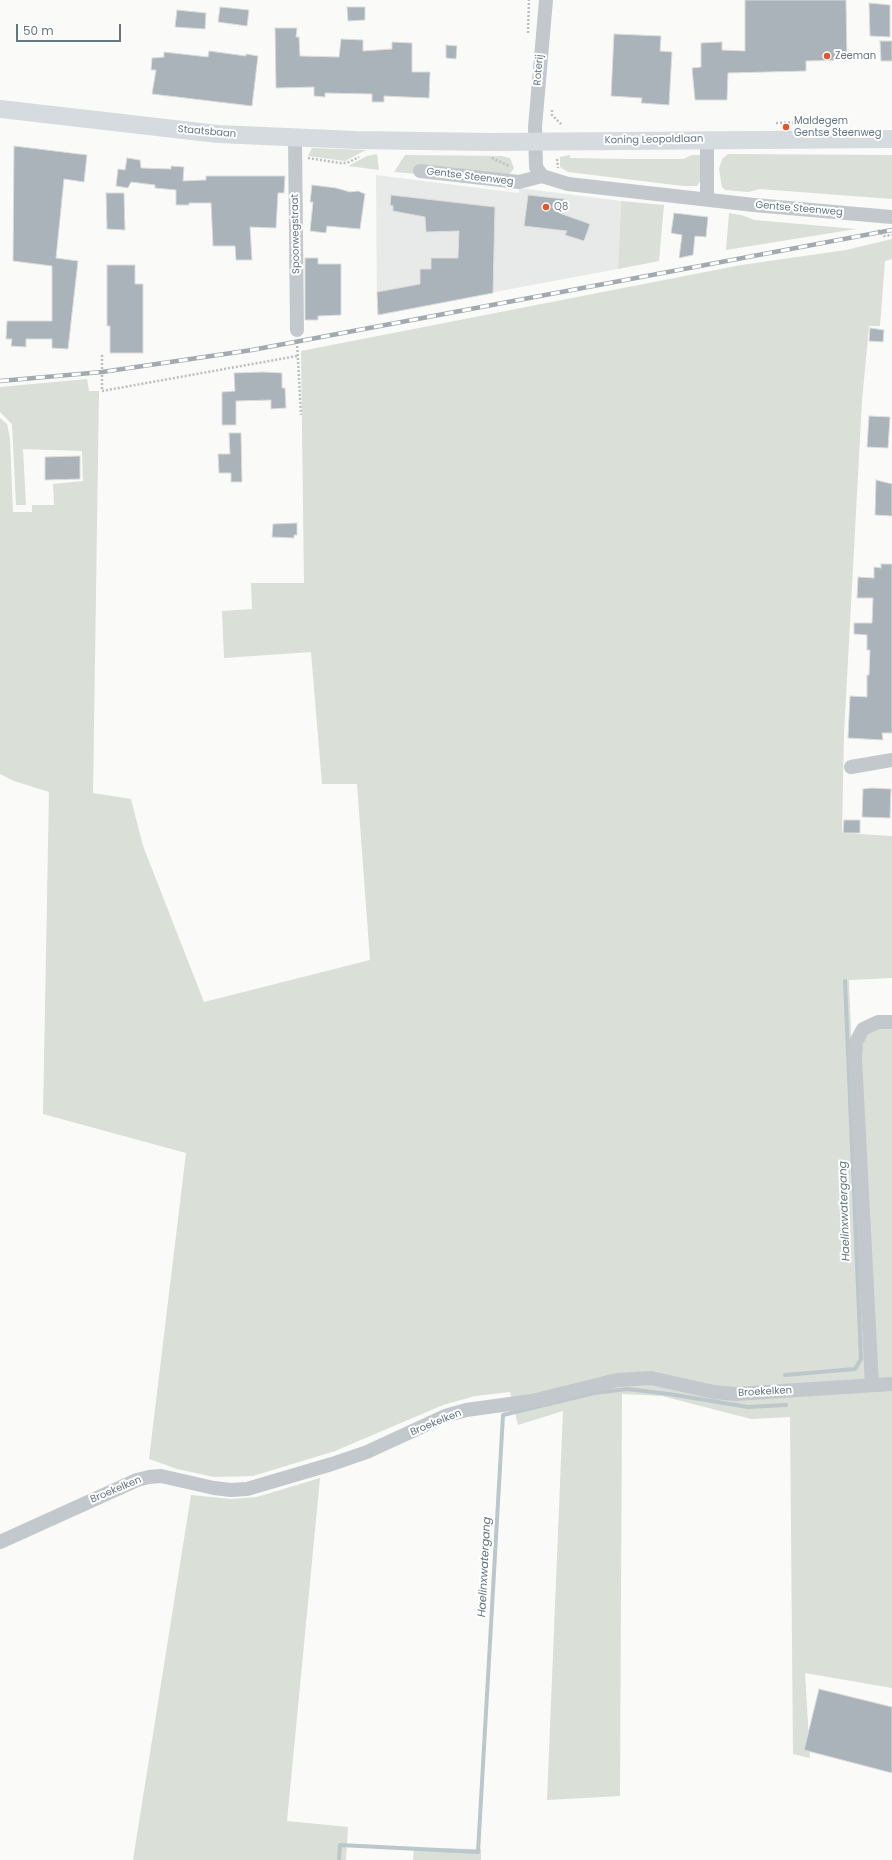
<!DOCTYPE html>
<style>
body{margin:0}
#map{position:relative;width:892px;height:1860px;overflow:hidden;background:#fafaf8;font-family:Poppins,sans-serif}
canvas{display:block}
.scale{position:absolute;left:16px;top:24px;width:105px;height:18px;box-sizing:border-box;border:2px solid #657683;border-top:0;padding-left:5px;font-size:12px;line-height:14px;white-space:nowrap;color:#657683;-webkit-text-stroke:3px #fff;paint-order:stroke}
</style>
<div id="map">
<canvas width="892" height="1860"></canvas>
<div class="scale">50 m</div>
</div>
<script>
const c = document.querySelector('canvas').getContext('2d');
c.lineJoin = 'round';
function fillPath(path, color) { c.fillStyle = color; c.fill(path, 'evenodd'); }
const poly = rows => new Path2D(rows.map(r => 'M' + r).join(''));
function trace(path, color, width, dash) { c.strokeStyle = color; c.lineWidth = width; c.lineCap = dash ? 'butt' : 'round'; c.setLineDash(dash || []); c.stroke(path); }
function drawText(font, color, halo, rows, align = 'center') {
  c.font = font + ' Poppins,sans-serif'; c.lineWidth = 4; c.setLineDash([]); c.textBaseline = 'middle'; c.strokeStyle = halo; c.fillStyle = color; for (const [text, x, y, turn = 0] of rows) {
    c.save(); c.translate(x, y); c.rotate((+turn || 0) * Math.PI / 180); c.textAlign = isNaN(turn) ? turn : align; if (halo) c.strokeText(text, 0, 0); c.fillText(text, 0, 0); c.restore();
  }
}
const built = poly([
 [376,175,511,192,519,193,519,188,621,201,618,269,377,314]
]);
const green = poly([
 [312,148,366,150,345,161,308,156],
 [377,154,379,170,348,166,367,156],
 [728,154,892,155,892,199,760,189,748,192,725,190,722,187,719,169,722,159],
 [405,155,502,156,510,158,514,168,509,175,418,174,394,172],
 [570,155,570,158,627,159,683,159,692,155,702,155,701,180,697,186,683,186,568,172,560,167,560,157],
 [621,201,664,205,659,261,618,269],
 [729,213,741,215,755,220,856,229,726,250],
 [892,239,892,259,885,261,880,326,869,326,862,401,844,734,842,833,892,836,892,978,849,980,864,1364,859,1057,866,1032,877,1026,892,1027,892,1688,805,1673,810,1758,793,1754,790,1417,751,1419,662,1396,622,1394,620,1796,547,1800,563,1411,518,1425,510,1392,475,1396,443,1405,335,1451,253,1476,214,1477,177,1469,149,1459,186,1153,43,1114,49,792,14,781,0,774,0,418,7,424,10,439,13,512,32,512,32,505,54,505,53,484,83,481,82,451,23,449,26,505,16,505,12,424,0,412,0,387,87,379,89,391,99,391,93,793,131,799,143,846,204,1002,370,960,357,784,322,784,311,652,224,658,222,611,252,609,251,583,304,583,301,351,741,265,846,250],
 [320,1478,287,1821,348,1827,346,1860,133,1860,191,1495,231,1499,257,1497],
 [414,1848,481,1849,481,1860,413,1860]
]);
const stream = poly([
 [785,1375,855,1369,861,1359,845,981],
 [339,1860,340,1845,478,1852,503,1415,594,1393,627,1389,669,1394,748,1407,786,1405]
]);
const building = poly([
 [745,0,846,0,847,60,806,61,806,71,728,73,727,100,695,100,692,68,701,67,701,43,722,42,722,50,745,51,745,0],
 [869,3,890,5,890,37,870,36,869,3],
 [220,7,249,10,247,26,218,22,220,7],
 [347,7,365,7,365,20,348,21,347,7],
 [177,10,206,13,205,29,175,27,177,10],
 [275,28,297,28,296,37,299,37,300,56,339,57,341,39,363,40,363,51,392,49,392,42,412,43,412,72,430,72,429,98,384,96,384,102,372,102,372,94,325,93,325,97,314,96,314,87,276,88,275,28],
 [614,34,661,36,660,51,672,52,669,105,641,103,642,98,611,96,614,34],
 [880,41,892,41,892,61,881,61,880,41],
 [446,45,457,46,456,59,446,58,446,45],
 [209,51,246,56,246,54,258,56,252,106,152,94,156,70,151,70,152,58,164,57,164,52,208,57,209,51],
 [14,146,87,155,84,182,64,179,56,258,78,261,68,349,52,348,52,339,26,339,26,347,11,346,12,339,6,339,7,321,52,321,52,266,13,261,14,146],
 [127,158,140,160,141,168,171,169,171,166,184,167,183,181,206,180,206,176,285,176,284,193,278,193,276,228,250,227,252,260,236,260,235,246,213,246,211,203,189,203,189,205,176,205,176,190,155,188,155,185,131,182,128,188,116,186,118,169,125,170,127,158],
 [312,185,336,188,350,192,358,191,365,194,360,229,327,226,326,233,310,231,313,202,310,202,312,185],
 [106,193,124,193,125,230,107,229,106,193],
 [391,195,495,207,493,293,378,315,377,292,420,284,420,269,431,269,431,258,458,258,459,231,426,232,425,217,393,211,393,206,390,205,391,195],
 [528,195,564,199,562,214,590,224,584,241,565,235,567,231,524,226,528,195],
 [674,213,708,217,706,237,695,236,693,255,679,258,682,235,671,233,674,213],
 [305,258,318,258,318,264,341,264,341,315,318,316,318,320,305,320,305,258],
 [107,265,135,265,135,284,143,284,143,353,110,353,110,326,107,326,107,265],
 [870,328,884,330,883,342,869,341,870,328],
 [263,372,282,373,282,388,285,388,286,408,271,409,271,400,236,401,236,425,222,425,222,392,235,391,234,373,263,372],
 [869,416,890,417,888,448,867,447,869,416],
 [229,433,241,433,242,482,231,482,231,473,219,473,218,454,230,454,229,433],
 [80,456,80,479,45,480,45,457,80,456],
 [876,480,892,484,892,516,875,515,876,480],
 [297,523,297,535,294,535,294,538,272,537,273,524,297,523],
 [881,564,892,564,892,733,882,733,883,740,848,738,850,696,867,697,867,675,869,675,870,650,867,650,867,635,854,634,854,623,872,623,873,598,857,598,858,577,874,578,874,567,881,568,881,564],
 [872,788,891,789,890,818,862,817,863,789,872,788],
 [844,820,860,820,860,833,843,833,844,820],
 [819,1689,892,1707,892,1773,804,1750,819,1689]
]);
const path = poly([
 [528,33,529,0],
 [552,110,552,115,562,125],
 [776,123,829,121,830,123],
 [308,158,340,163,347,163,359,157],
 [492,158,509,166],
 [557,159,558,168],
 [878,230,884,236,892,235],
 [297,342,301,415],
 [102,355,102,391,297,356]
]);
const minor = poly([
 [546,0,535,127,536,167,542,176,568,184,754,205,892,217],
 [295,138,297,330],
 [420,171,519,182,542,176],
 [707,199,707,139],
 [851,767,892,760],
 [872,1385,855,1058,856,1042,863,1029,878,1022,892,1022],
 [0,1542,137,1480,149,1477,161,1476,214,1488,231,1490,247,1489,332,1464,367,1452,445,1416,466,1410,532,1401,617,1380,651,1378,714,1392,735,1394,892,1384]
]);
const major = poly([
 [0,109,218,134,355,140,490,142,892,139]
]);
const rail = poly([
 [0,381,102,372,252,350,892,230]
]);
const markers = [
 [827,56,4,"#e4572e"],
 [786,127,4,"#e4572e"],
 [546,207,4,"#e4572e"]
];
const poiNames = [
 ["Zeeman",835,56],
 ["Maldegem",794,121],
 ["Gentse Steenweg",794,133],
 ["Q8",554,207]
];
const streetNames = [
 ["Roterij",539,70,-85],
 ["Staatsbaan",207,132,5],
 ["Koning Leopoldlaan",654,140,-1],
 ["Gentse Steenweg",470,177,7],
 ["Gentse Steenweg",799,209,5],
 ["Spoorwegstraat",296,234,-91],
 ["Broekelken",765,1392,-3],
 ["Broekelken",436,1423,-22],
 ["Broekelken",116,1490,-23]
];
const waterNames = [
 ["Haelinxwatergang",845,1211,-92],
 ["Haelinxwatergang",485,1567,-87]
];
fillPath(built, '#e8e9e9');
fillPath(green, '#dadfd7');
trace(stream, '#bbc7cb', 4);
fillPath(building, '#aab3b9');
trace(building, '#dcdcda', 1);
trace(path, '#bbbfc2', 2.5, [2, 2]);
trace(minor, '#c3c8cc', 14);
trace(major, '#d6dbdf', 18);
trace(rail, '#a2aab0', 4.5);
trace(rail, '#fff', 3, [9]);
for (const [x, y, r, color] of markers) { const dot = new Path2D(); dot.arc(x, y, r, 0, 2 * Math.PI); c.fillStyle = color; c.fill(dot); trace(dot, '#fff', 1.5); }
drawText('10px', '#657683', '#fff', poiNames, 'left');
drawText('10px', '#657683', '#fff', streetNames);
drawText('italic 11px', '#60757c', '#fff', waterNames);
</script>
